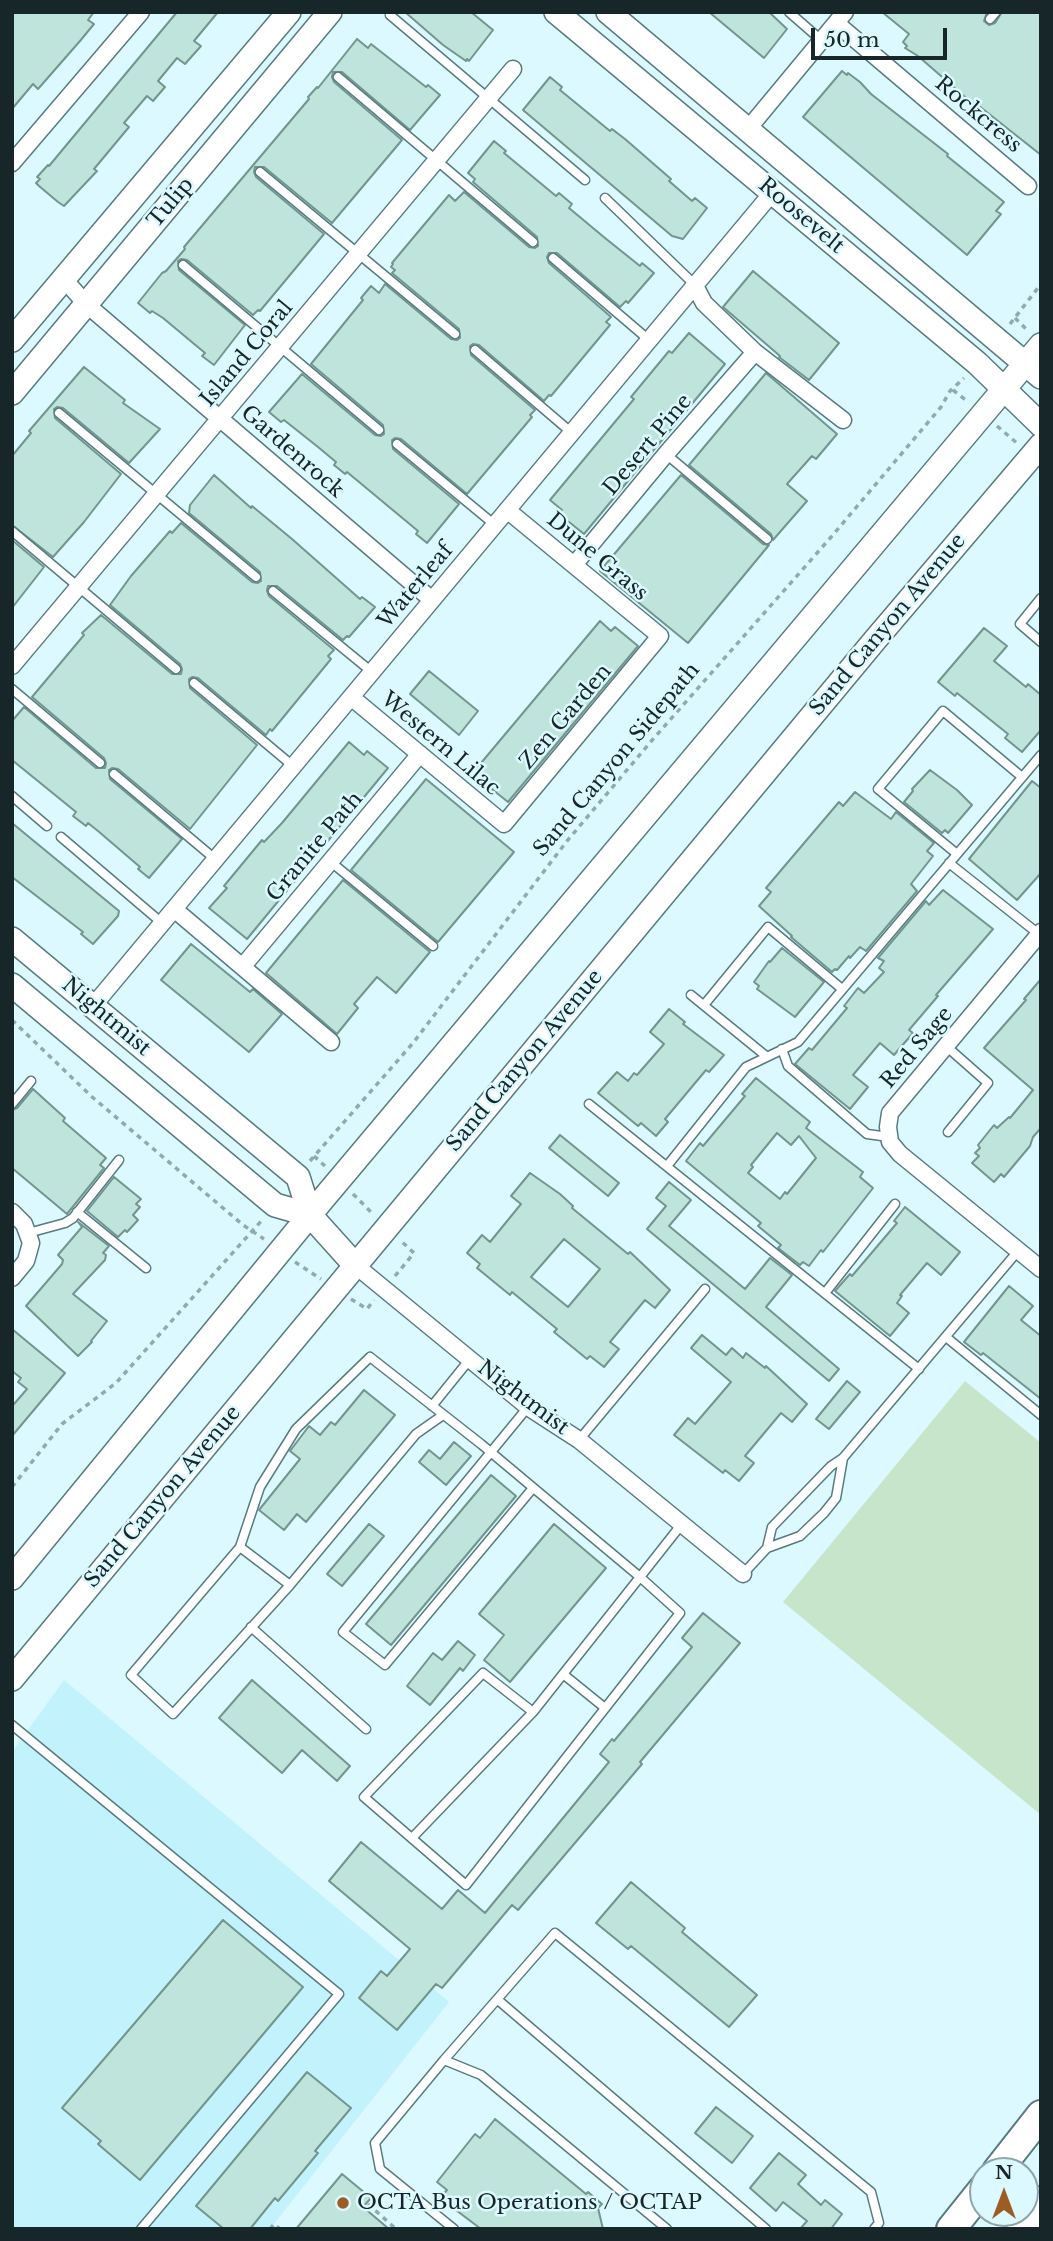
<!DOCTYPE html>
<style>
body{margin:0}
#map{position:relative;width:1053px;height:2241px;overflow:hidden;background:#dbf9ff;font-family:"Libre Baskerville",serif}
canvas{display:block}
.frame{position:absolute;inset:0;border:14px solid #172628;pointer-events:none}
.north{position:absolute;left:969px;top:2157px;width:70px;height:70px;box-sizing:border-box;background:#dbf9ff;border:2px solid #8da5a9;border-radius:50%;rotate:0deg;font-size:19px;font-weight:700;line-height:28px;text-align:center;color:#172628}
.north::after{content:'';display:block;margin:auto;width:24px;height:32px;background:#9c5d25;clip-path:polygon(50% 0,100% 100%,50% 72%,0 100%)}
.scale{position:absolute;left:811px;top:28px;width:136px;height:32px;box-sizing:border-box;border:4px solid #172628;border-top:0;padding-left:9px;font-size:21px;line-height:24px;white-space:nowrap;color:#172628;-webkit-text-stroke:5px #dbf9ff;paint-order:stroke}
</style>
<div id="map">
<canvas width="1053" height="2241"></canvas>
<div class="frame"></div>
<div class="north">N</div>
<div class="scale">50 m</div>
</div>
<script>
const c = document.querySelector('canvas').getContext('2d');
c.lineJoin = 'round';
function fillPath(path, color) { c.fillStyle = color; c.fill(path, 'evenodd'); }
const poly = rows => new Path2D(rows.map(r => 'M' + r).join(''));
function trace(path, color, width, dash) { c.strokeStyle = color; c.lineWidth = width; c.lineCap = dash ? 'butt' : 'round'; c.setLineDash(dash || []); c.stroke(path); }
function drawText(font, color, halo, rows, align = 'center') {
  c.font = font + ' "Libre Baskerville",serif'; c.lineWidth = 5; c.setLineDash([]); c.textBaseline = 'middle'; c.strokeStyle = halo; c.fillStyle = color; for (const [text, x, y, turn = 0] of rows) {
    c.save(); c.translate(x, y); c.rotate((+turn || 0) * Math.PI / 180); c.textAlign = isNaN(turn) ? turn : align; if (halo) c.strokeText(text, 0, 0); c.fillText(text, 0, 0); c.restore();
  }
}
const built = poly([
 [64,1680,449,2002,270,2229,12,2229,12,1752]
]);
const green = poly([
 [965,1381,1041,1443,1041,1815,783,1602]
]);
const building = poly([
 [12,12,94,12,88,20,94,24,80,41,38,89,33,84,12,109,12,12],
 [177,12,218,12,194,41,201,46,185,64,177,58,158,81,165,87,153,101,147,96,124,123,129,127,94,169,97,171,64,206,58,202,39,186,36,183,40,179,37,177,48,165,49,166,177,12],
 [405,12,471,12,493,30,469,61,467,59,466,61,443,45,405,12],
 [709,12,769,12,787,29,764,58,709,12],
 [882,12,987,12,984,21,989,25,995,23,1002,12,1041,12,1041,155,979,106,972,103,918,56,905,48,907,46,903,42,909,34,882,12],
 [357,39,368,48,371,44,426,87,428,85,440,95,410,130,342,72,333,72,332,77,334,82,402,140,332,223,264,167,255,167,254,172,256,177,324,234,260,311,258,310,253,315,187,260,181,259,178,261,179,270,245,325,214,365,202,356,205,353,163,318,152,311,150,313,138,303,162,273,166,271,185,249,184,247,309,99,308,97,317,87,318,88,357,39],
 [842,71,847,75,848,73,860,82,871,94,948,154,947,156,1004,202,996,211,1001,214,967,255,803,117,842,71],
 [550,77,562,87,560,90,610,131,612,129,625,139,671,179,669,181,692,201,695,198,707,208,683,239,672,236,523,110,550,77],
 [494,141,506,151,504,153,556,196,559,193,572,204,569,208,605,238,640,266,642,263,654,273,628,303,626,301,620,307,557,253,549,253,547,257,549,263,611,317,606,322,610,325,551,396,549,395,544,401,479,345,473,344,470,346,471,355,535,410,530,415,532,417,467,494,401,439,395,438,392,440,393,449,459,504,427,543,416,534,418,531,347,472,345,474,334,465,336,462,318,447,284,420,281,422,269,412,302,374,375,435,381,436,384,434,383,425,311,364,363,300,361,298,371,286,379,293,385,284,451,339,457,340,460,338,459,329,392,273,395,270,391,267,393,264,392,263,449,195,455,201,464,192,529,247,535,248,538,246,537,237,473,182,475,179,468,173,494,141],
 [753,271,839,343,809,380,779,357,780,356,723,307,753,271],
 [689,333,725,364,584,534,559,514,562,510,550,500,634,399,631,397,669,351,672,353,689,333],
 [84,367,125,400,123,403,160,429,129,463,63,408,57,407,54,409,55,418,121,474,84,522,53,557,12,525,12,456,31,433,29,431,84,367],
 [766,373,837,434,816,459,812,456,787,484,807,501,773,540,771,534,689,465,766,373],
 [214,475,251,508,252,506,292,539,360,599,362,597,375,607,349,637,347,636,343,640,277,586,268,586,267,591,269,596,334,650,328,656,331,659,272,731,270,729,266,735,198,678,192,677,189,679,190,688,257,745,190,829,118,769,112,768,109,770,110,779,182,839,149,878,138,869,140,867,98,831,88,823,86,826,73,816,76,812,12,760,12,721,24,707,96,768,105,768,106,763,104,758,32,697,84,635,82,633,101,615,172,674,181,674,182,669,180,664,110,605,131,576,170,531,172,533,181,523,252,582,258,583,261,581,260,572,189,513,190,505,214,475],
 [681,475,763,544,769,545,688,643,600,571,681,475],
 [12,540,44,567,12,608,12,540],
 [600,621,611,631,615,627,638,646,508,802,488,786,485,783,488,779,476,769,600,621],
 [984,628,1007,646,994,661,1026,687,1028,684,1041,695,1041,730,1022,752,1005,738,1008,734,957,693,955,696,938,682,984,628],
 [429,671,478,711,459,735,410,694,429,671],
 [349,742,364,755,367,751,388,768,247,939,209,908,227,888,224,886,262,840,264,842,282,823,349,742],
 [930,770,957,790,972,805,948,833,945,830,942,833,904,802,913,791,912,789,930,770],
 [426,779,514,852,438,942,351,870,426,779],
 [1032,781,1041,788,1041,873,1017,900,969,859,1032,781],
 [855,792,891,819,896,812,934,843,927,851,933,856,911,884,917,891,866,951,860,947,850,958,849,956,837,970,835,969,832,972,791,937,792,936,759,906,771,892,766,888,788,862,839,802,843,806,855,792],
 [12,823,119,911,118,916,93,944,81,934,83,932,12,877,12,823],
 [343,880,430,952,396,993,377,977,354,1004,358,1008,337,1034,266,973,343,880],
 [943,890,993,929,936,995,938,996,909,1030,913,1033,894,1055,880,1043,853,1075,868,1087,850,1109,795,1064,809,1048,812,1050,847,1008,844,1006,858,988,864,993,884,972,879,968,884,961,878,958,926,901,929,905,943,890],
 [191,944,250,992,253,989,282,1014,249,1052,161,980,191,944],
 [782,948,824,982,795,1017,757,989,759,986,754,982,769,961,770,962,782,948],
 [1041,979,1041,1128,1033,1137,1030,1146,1004,1177,1001,1174,994,1182,972,1163,979,1156,975,1153,980,1148,978,1145,994,1125,997,1128,1009,1117,1010,1118,1033,1090,984,1048,1026,1000,1024,999,1041,979],
 [669,1009,685,1022,683,1024,724,1055,709,1072,706,1070,665,1119,668,1122,656,1136,641,1123,638,1126,598,1093,617,1072,628,1081,634,1073,637,1075,664,1044,650,1032,669,1009],
 [756,1078,810,1122,806,1128,863,1172,860,1177,873,1188,823,1252,821,1250,809,1266,803,1262,800,1265,778,1248,781,1245,758,1226,761,1223,686,1161,700,1143,703,1146,745,1096,742,1094,756,1078],
 [777,1133,791,1145,799,1136,816,1158,787,1194,785,1192,780,1199,748,1173,753,1167,751,1165,777,1133],
 [33,1089,65,1118,63,1121,106,1158,100,1165,104,1168,67,1214,12,1168,12,1110,17,1108,33,1089],
 [560,1135,619,1183,608,1196,549,1148,560,1135],
 [530,1173,560,1194,573,1206,572,1208,628,1254,630,1252,670,1290,655,1308,645,1300,610,1342,619,1349,604,1367,590,1356,587,1359,554,1332,557,1329,512,1292,510,1295,477,1268,480,1264,467,1253,482,1235,490,1242,521,1204,511,1196,530,1173],
 [564,1239,600,1269,568,1307,531,1277,564,1239],
 [114,1177,141,1199,136,1204,140,1207,133,1215,138,1220,127,1232,125,1230,118,1237,87,1211,114,1177],
 [669,1182,691,1200,669,1226,745,1289,770,1258,792,1275,766,1307,839,1369,829,1381,647,1229,666,1206,656,1198,669,1182],
 [905,1207,960,1252,941,1275,927,1263,900,1295,902,1296,897,1303,909,1313,890,1336,835,1291,850,1274,852,1276,897,1223,894,1221,905,1207],
 [78,1222,109,1246,103,1253,106,1255,105,1260,73,1294,107,1321,91,1341,92,1342,78,1356,26,1306,62,1264,63,1260,58,1255,82,1227,78,1222],
 [1009,1286,1033,1306,1021,1320,1041,1336,1041,1399,983,1353,981,1355,964,1342,1009,1286],
 [12,1329,65,1373,12,1436,12,1403,14,1404,27,1389,18,1382,21,1378,12,1371,12,1329],
 [702,1335,726,1355,732,1348,743,1358,746,1353,765,1368,766,1366,807,1404,792,1422,781,1413,745,1456,754,1463,739,1481,725,1470,723,1473,674,1435,688,1418,695,1424,731,1382,691,1348,702,1335],
 [847,1381,860,1392,829,1429,816,1419,847,1381],
 [364,1390,395,1415,306,1522,297,1514,284,1530,259,1510,300,1459,290,1451,309,1426,320,1435,331,1422,335,1425,364,1390],
 [454,1442,471,1456,446,1485,419,1462,429,1450,440,1459,454,1442],
 [491,1475,516,1496,391,1645,366,1624,491,1475],
 [369,1524,384,1536,342,1586,327,1574,369,1524],
 [554,1524,606,1568,510,1682,484,1660,504,1635,479,1614,554,1524],
 [703,1613,740,1643,640,1762,642,1764,518,1910,512,1905,442,1988,436,1984,397,2030,359,1998,381,1971,387,1976,410,1949,329,1881,361,1842,442,1909,458,1890,485,1913,609,1762,600,1754,612,1739,614,1741,692,1647,682,1638,703,1613],
 [458,1641,475,1655,463,1671,460,1668,430,1705,407,1686,433,1653,442,1660,458,1641],
 [252,1680,350,1766,337,1781,302,1750,282,1773,219,1718,252,1680],
 [631,1882,685,1928,682,1932,757,1995,729,2027,631,1946,628,1949,596,1923,631,1882],
 [223,1920,303,1987,140,2180,98,2144,101,2141,62,2108,223,1920],
 [307,2072,351,2108,315,2151,318,2153,278,2201,275,2198,250,2229,224,2229,196,2206,307,2072],
 [716,2107,753,2136,732,2163,695,2133,716,2107],
 [495,2119,586,2194,588,2192,602,2204,598,2208,603,2229,481,2229,440,2198,447,2190,437,2182,475,2134,480,2138,495,2119],
 [779,2153,806,2175,798,2184,821,2205,825,2200,842,2214,831,2229,800,2229,807,2221,783,2202,776,2211,750,2188,779,2153],
 [342,2174,371,2198,363,2207,389,2229,296,2229,342,2174]
]);
const path = poly([
 [1015,318,1028,331],
 [1010,324,1041,284],
 [953,390,967,401],
 [997,426,1018,444],
 [12,1020,91,1096,243,1225,264,1239],
 [314,1156,325,1166],
 [310,1161,413,1043,567,841,654,738,832,536,941,407,950,391,964,378],
 [353,1194,372,1213],
 [295,1262,321,1279],
 [395,1276,414,1253,400,1240],
 [351,1299,367,1309,374,1300],
 [12,1487,62,1424,116,1383,263,1219],
 [368,2204,396,2229],
 [270,2229,274,2224,280,2229]
]);
const lane = poly([
 [789,12,821,40],
 [390,15,585,180],
 [990,19,996,12],
 [338,77,533,242],
 [260,172,455,334],
 [605,198,694,284],
 [553,258,649,340],
 [183,265,379,430],
 [475,350,572,433],
 [59,413,256,577],
 [397,444,495,525],
 [666,454,767,539],
 [12,531,176,669],
 [273,591,372,672],
 [1041,598,1020,624,1041,642],
 [194,683,293,766],
 [12,689,100,763],
 [114,774,215,859],
 [12,796,47,826],
 [61,837,162,923],
 [957,854,878,789,943,711,1022,777],
 [331,862,433,946],
 [949,863,1040,935],
 [691,995,766,1056],
 [704,1005,768,927,842,989],
 [946,1046,988,1083,948,1132],
 [782,1049,788,1066,867,1134,889,1137],
 [12,1104,31,1081],
 [589,1104,919,1369],
 [667,1166,746,1067,798,1042,1041,755],
 [77,1212,146,1268],
 [28,1233,65,1223,73,1218,119,1160],
 [825,1293,895,1204],
 [946,1337,1041,1415],
 [432,1406,470,1359],
 [528,1407,343,1632,385,1665,533,1488],
 [443,1415,416,1434,290,1585,173,1714,131,1675,240,1547,260,1487,296,1429,370,1357,481,1444,640,1577,680,1613,466,1885,364,1797,483,1673,533,1712,640,1577,681,1525],
 [579,1440,705,1289],
 [843,1458,1018,1251],
 [843,1458,836,1498,824,1513,800,1536,767,1548,772,1527,831,1466,843,1458],
 [240,1547,290,1585],
 [743,1574,767,1548],
 [251,1627,366,1729],
 [563,1674,605,1708],
 [12,1725,339,1994,141,2229],
 [412,1838,533,1712],
 [498,2000,766,2229],
 [444,2060,555,1933,871,2192,879,2223,874,2229],
 [454,2229,380,2169,375,2143,444,2060,481,2075,667,2229]
]);
const street = poly([
 [836,23,1028,186],
 [748,129,845,12],
 [12,163,141,12],
 [64,279,86,304,432,600],
 [694,284,704,303,755,352,843,420],
 [574,565,666,454,755,352],
 [12,666,513,69],
 [351,697,504,824,660,636,507,510],
 [174,909,331,1042],
 [1041,932,890,1113,888,1127,890,1142,900,1154,1041,1269],
 [243,966,420,754],
 [93,1006,772,193],
 [12,1212,24,1224,31,1243,26,1261,12,1278],
 [355,1265,528,1407,579,1440,743,1574]
]);
const secondary = poly([
 [556,12,977,363,1041,425],
 [608,12,1041,377],
 [12,340,289,12],
 [12,393,330,12],
 [12,939,298,1177,310,1215,355,1265],
 [12,985,275,1205,310,1215],
 [12,1578,323,1199,1041,345],
 [12,1679,875,640,1041,445]
]);
const highway = poly([
 [997,2171,1041,2115],
 [951,2229,983,2189],
 [1021,2229,1041,2201]
]);
const markers = [
 [343,2203,7,"#9c5d25"]
];
const streetNames = [
 ["Rockcress",978,115,40],
 ["Tulip",171,203,-50],
 ["Roosevelt",801,216,40],
 ["Island Coral",247,354,-50],
 ["Desert Pine",648,445,-50],
 ["Gardenrock",292,452,41],
 ["Dune Grass",597,557,40],
 ["Waterleaf",416,586,-50],
 ["Sand Canyon Avenue",888,625,-50],
 ["Zen Garden",566,717,-50],
 ["Western Lilac",440,744,40],
 ["Sand Canyon Sidepath",617,760,-50],
 ["Granite Path",315,847,-50],
 ["Nightmist",106,1017,40],
 ["Red Sage",917,1048,-50],
 ["Sand Canyon Avenue",525,1061,-50],
 ["Nightmist",523,1398,37],
 ["Sand Canyon Avenue",163,1497,-50]
];
const poiNames = [
 ["OCTA Bus Operations / OCTAP",357,2203]
];
fillPath(built, '#c2f2fb');
fillPath(green, '#c7e5cb');
fillPath(building, '#bfe4db');
trace(building, '#72958d', 2);
trace(lane, '#587b81', 11);
trace(street, '#587b81', 19);
trace(secondary, '#587b81', 26);
trace(highway, '#587b81', 32);
trace(path, '#92aaaf', 3.5, [5, 5]);
trace(lane, '#fff', 8);
trace(street, '#fff', 16);
trace(secondary, '#fff', 23);
trace(highway, '#fff', 28);
for (const [x, y, r, color] of markers) { const dot = new Path2D(); dot.arc(x, y, r, 0, 2 * Math.PI); c.fillStyle = color; c.fill(dot); trace(dot, '#dbf9ff', 2.5); }
drawText('21px', '#172628', '#dbf9ff', streetNames);
drawText('21px', '#172628', '#dbf9ff', poiNames, 'left');
</script>
